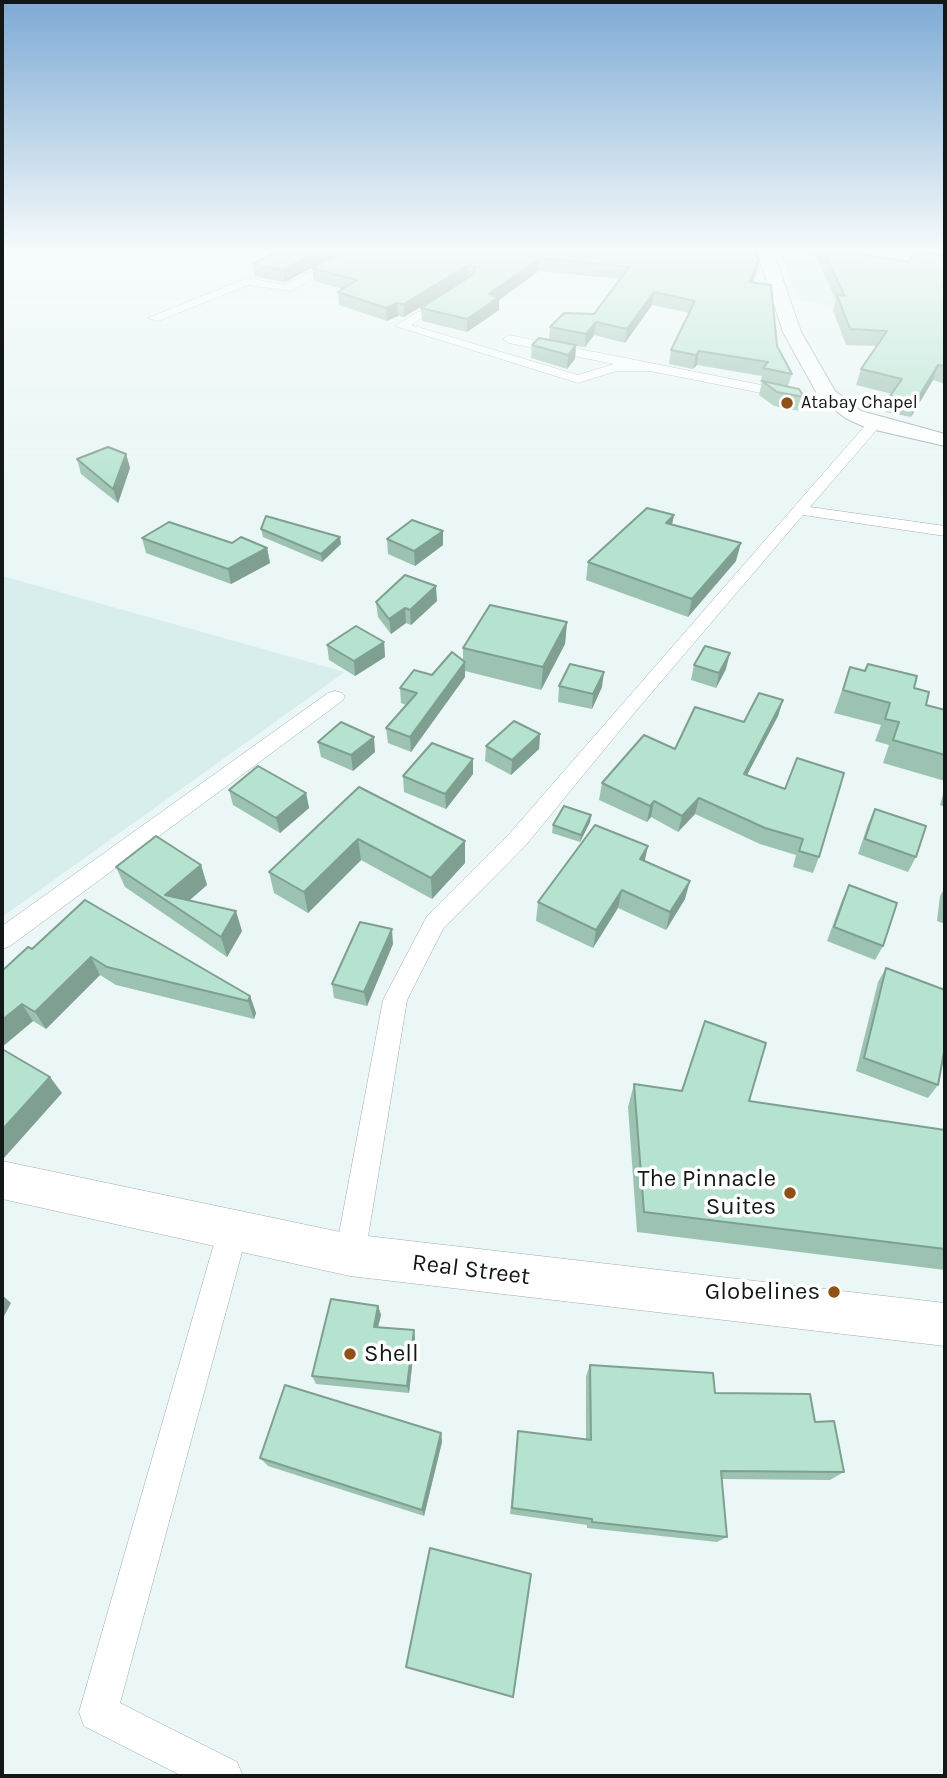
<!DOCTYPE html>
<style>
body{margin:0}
#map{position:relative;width:947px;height:1778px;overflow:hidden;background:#eaf7f6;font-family:Karla,sans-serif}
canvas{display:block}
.frame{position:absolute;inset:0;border:4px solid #131717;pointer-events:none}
</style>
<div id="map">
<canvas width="947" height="1778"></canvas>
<div class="frame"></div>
</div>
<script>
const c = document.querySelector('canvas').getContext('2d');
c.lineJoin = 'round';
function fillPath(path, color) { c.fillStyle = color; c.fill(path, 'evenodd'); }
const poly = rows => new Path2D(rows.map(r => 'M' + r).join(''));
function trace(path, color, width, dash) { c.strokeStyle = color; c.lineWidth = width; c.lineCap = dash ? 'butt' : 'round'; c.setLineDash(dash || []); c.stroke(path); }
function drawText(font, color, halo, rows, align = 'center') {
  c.font = font + ' Karla,sans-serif'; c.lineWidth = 7; c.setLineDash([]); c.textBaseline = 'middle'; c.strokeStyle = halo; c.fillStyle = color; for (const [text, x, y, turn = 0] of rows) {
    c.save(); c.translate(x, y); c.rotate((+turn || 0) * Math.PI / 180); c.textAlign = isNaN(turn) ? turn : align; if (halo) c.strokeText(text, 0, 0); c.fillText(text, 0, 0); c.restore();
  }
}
const built = poly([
 [779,251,862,251,941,267,909,319,800,300],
 [2,576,345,672,2,917]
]);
const street = poly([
 [349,251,361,251,291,291,248,285,158,321,148,318,247,278,285,285,349,251],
 [447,294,451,295,451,299,411,325,578,375,614,364,509,343,503,339,509,335,837,400,844,404,837,408,650,371,617,371,578,383,395,326,447,294],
 [875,419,880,420,880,426,810,507,945,526,945,536,803,515,630,718,526,845,443,929,407,1000,365,1255,361,1266,350,1270,339,1266,335,1255,383,1000,427,916,510,833,794,507,870,420,875,419],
 [335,691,342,693,345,697,342,701,10,946,2,949,2,926,328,693,335,691],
 [233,1215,243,1220,248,1230,120,1703,237,1762,243,1776,182,1776,84,1726,79,1712,218,1230,223,1220,233,1215]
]);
const secondary = poly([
 [873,251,901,251,945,260,945,268,880,255,873,251],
 [2,1161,350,1234,945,1303,945,1346,350,1276,2,1199,2,1161]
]);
const primary = poly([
 [757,251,773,251,801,332,835,391,861,411,945,434,945,446,867,428,847,419,820,399,783,332,757,251]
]);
const wall = poly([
 [344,251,285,282,255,277,253,264],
 [344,251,759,260,757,272,752,282,777,346,792,374,788,386,804,397,800,411,774,406,759,395,762,382,760,382,762,376,697,365,693,369,669,364,671,350,689,313,652,305,625,343,594,335,585,347,576,346,575,359,567,369,531,358,532,345,549,340,550,327,594,314,620,279,539,271,499,300,499,310,467,332,422,321,421,308,469,278,468,278,404,317,398,316,387,321,339,305,338,292,343,289,314,281,312,268],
 [813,251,847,251,848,252,908,262,945,255,945,384,933,380,911,417,885,412,892,394,856,385,861,369,877,346,846,345,833,310,836,300],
 [126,454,130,468,118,503,81,474,77,459],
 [674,515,672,524,736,561,688,617,586,580,588,562],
 [261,529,341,544,322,562,263,537],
 [142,538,232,543,267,548,270,563,231,584,146,553],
 [387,539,443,545,415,566,388,554],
 [437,601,411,625,406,623,391,634,378,617,376,602],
 [567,622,565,644,541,690,465,671,465,677,411,752,388,743,386,728,406,705,401,703,400,688,432,675,463,660,463,648],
 [384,642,385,657,355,676,329,660,327,645],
 [694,665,726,669,716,688,691,680],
 [850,667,914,688,926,705,945,710,945,781,883,763,889,745,875,741,881,725,834,713],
 [559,686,602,687,592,709,558,702],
 [783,700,778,716,747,775,819,857,813,873,793,867,796,855,760,844,695,814,678,832,651,817,647,822,599,800,602,783,675,749,744,722],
 [540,734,539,749,511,775,485,761,486,746],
 [318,742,375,752,353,771,321,757],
 [473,774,446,809,404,792,403,776],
 [359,787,465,841,465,863,432,899,361,860,308,913,274,893,269,872],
 [945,787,945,807,940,805],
 [229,790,306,793,309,808,280,833,233,805],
 [875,809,916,857,908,872,858,854,868,824],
 [591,815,590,822,580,842,552,833,553,825],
 [645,861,685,899,666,930,618,908,593,948,536,921,538,902],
 [201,865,207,885,189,901,242,931,227,957,125,887,116,867],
 [849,885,883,946,875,960,827,941,842,900],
 [945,888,945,924,937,921,940,896],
 [85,900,250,996,256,1013,254,1019,116,985,100,975,46,1029,33,1021,2,1047,32,949],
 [393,944,367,1006,334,998,332,984],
 [886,968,938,1085,928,1098,856,1071,878,982],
 [705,1021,749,1101,945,1130,945,1270,637,1232,628,1107,634,1084,681,1091],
 [378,1306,381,1315,378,1327,414,1330,415,1339,409,1393,316,1384,312,1376],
 [590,1365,715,1393,815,1422,844,1472,830,1480,722,1479,727,1537,717,1542,587,1528,587,1525,510,1514,518,1431,586,1440,586,1376],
 [441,1433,442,1442,424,1516,268,1466,260,1458]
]);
const shadedWall = poly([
 [319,251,344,251,285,282,283,270],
 [539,258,539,271,499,300,499,310,467,332,467,319,489,294],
 [759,260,757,272,747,295,749,282],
 [468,265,468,278,404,317,404,304],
 [654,292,652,305,625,343,627,329],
 [397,303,398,316,387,321,386,308],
 [596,322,594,335,585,347,586,334],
 [576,345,575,359,567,369,568,355],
 [699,351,697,365,693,369,696,355],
 [938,365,933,380,911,417,916,401],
 [126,454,130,468,118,503,113,489],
 [674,515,670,533,666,523],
 [443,531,443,545,415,566,414,551],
 [340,537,341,544,322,562,321,554],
 [741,543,736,561,688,617,692,599],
 [267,548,270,563,231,584,228,569],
 [436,586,437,601,411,625,410,610],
 [405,608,406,623,391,634,389,619],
 [567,622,565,644,541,690,543,667],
 [384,642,385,657,355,676,354,661],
 [730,653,726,669,716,688,719,673],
 [465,662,465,677,411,752,410,737],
 [604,672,602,687,592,709,593,694],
 [783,700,778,716,739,790,744,774],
 [540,734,539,749,511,775,512,760],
 [374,737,375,752,353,771,351,755],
 [473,759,473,774,446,809,445,794],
 [306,793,309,808,280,833,276,818],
 [699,798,695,814,678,832,682,816],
 [654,801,651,817,647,822,650,806],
 [591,815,590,822,580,842,581,835],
 [358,839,361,860,308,913,304,892],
 [465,841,465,863,432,899,431,878],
 [648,846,644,864,640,859],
 [201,865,207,885,179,909,165,895],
 [690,881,685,899,666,930,670,912],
 [622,890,618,908,593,948,596,930],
 [236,911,242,931,227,957,221,937],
 [392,929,393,944,367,1006,364,992],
 [91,957,100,975,46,1029,35,1012],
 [250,996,256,1013,254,1019,248,1001],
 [22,1004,33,1021,2,1047,2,1020],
 [50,1077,62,1093,4,1158,2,1155,2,1130],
 [2,1295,11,1303,2,1320],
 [378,1306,381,1315,376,1335,374,1327],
 [414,1330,415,1339,409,1393,407,1386],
 [441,1433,442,1442,424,1516,422,1510]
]);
const building = poly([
 [279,251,319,251,283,270,253,264,279,251],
 [344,251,755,251,759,260,749,282,771,285,777,346,792,374,763,368,768,362,699,351,696,355,671,350,695,301,654,292,627,329,596,322,586,334,550,327,564,313,594,314,629,267,539,258,489,294,499,297,467,319,421,308,474,274,475,267,468,265,404,304,397,303,386,308,338,292,357,280,312,268,344,251],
 [823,251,847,251,848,252,908,262,915,251,945,255,945,366,938,365,916,401,890,396,902,379,861,369,887,331,850,329,837,295,845,296,823,251],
 [539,338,576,345,568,355,532,345,539,338],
 [762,381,799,389,804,397,777,392,762,381],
 [108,447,126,454,113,489,77,459,108,447],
 [647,508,674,515,666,523,741,543,692,599,588,562,647,508],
 [266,516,340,537,321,554,261,529,266,516],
 [412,520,443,531,414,551,387,539,412,520],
 [169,522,232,543,241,537,267,548,228,569,142,538,169,522],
 [405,575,436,586,410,610,405,608,389,619,376,602,405,575],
 [490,605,567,622,543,667,463,648,490,605],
 [356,626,384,642,354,661,327,645,356,626],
 [705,646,730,653,719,673,694,665,705,646],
 [452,652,465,662,410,737,386,728,417,693,400,688,414,670,432,675,452,652],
 [570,664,604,672,593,694,559,686,570,664],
 [868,664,917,676,914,688,929,692,926,705,945,710,945,755,893,740,899,722,885,719,890,703,843,690,850,667,865,671,868,664],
 [759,693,783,700,744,774,785,789,797,758,844,773,819,857,799,851,803,839,765,828,699,798,682,816,654,801,650,806,602,783,644,735,675,749,695,707,744,722,759,693],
 [514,721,540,734,512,760,486,746,514,721],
 [341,722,374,737,351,755,318,742,341,722],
 [432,743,473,759,445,794,403,776,432,743],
 [258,766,306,793,276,818,229,790,258,766],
 [359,787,465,841,431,878,358,839,304,892,269,872,359,787],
 [564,806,591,815,581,835,553,825,564,806],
 [875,809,926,826,916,857,865,839,875,809],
 [595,825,648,846,640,859,690,881,670,912,622,890,596,930,538,902,595,825],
 [156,836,201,865,165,895,236,911,221,937,116,867,156,836],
 [849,885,897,903,883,946,834,927,849,885],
 [85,900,250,996,248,1001,107,967,91,957,35,1012,22,1004,2,1020,2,971,28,947,32,949,85,900],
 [360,922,392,929,364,992,332,984,360,922],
 [886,968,945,990,945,1047,938,1085,864,1058,886,968],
 [705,1021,766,1043,749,1101,945,1130,945,1249,644,1212,634,1084,682,1091,705,1021],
 [2,1049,50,1077,2,1130,2,1049],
 [331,1299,378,1306,374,1327,414,1330,407,1386,312,1376,331,1299],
 [590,1365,713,1373,715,1393,810,1394,815,1422,834,1421,844,1472,721,1471,727,1537,592,1522,592,1519,512,1508,518,1431,591,1440,590,1365],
 [285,1385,441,1433,422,1510,260,1458,285,1385],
 [430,1548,531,1574,513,1697,406,1667,430,1548]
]);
const markers = [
 [787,403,7,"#905117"],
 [790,1193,7,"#905117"],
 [834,1292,7,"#905117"],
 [350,1354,7,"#905117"]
];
const farPoinames = [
 ["Atabay Chapel",801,403]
];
const nearPoinames = [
 ["The Pinnacle",776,1179],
 ["Suites",776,1207],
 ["Globelines",820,1292],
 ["Shell",364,1354,"left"]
];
const nearStreetnames = [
 ["Real Street",471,1270,7]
];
fillPath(built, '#d7eeed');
trace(street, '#a0acac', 1);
trace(secondary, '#a0acac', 1);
trace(primary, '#a0acac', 2);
fillPath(street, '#fff');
fillPath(secondary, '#fff');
fillPath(primary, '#fff');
fillPath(wall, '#9cc3b2');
fillPath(shadedWall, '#7f9f91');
fillPath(building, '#b5e3cf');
trace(building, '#7f9f91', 2);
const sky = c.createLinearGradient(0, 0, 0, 500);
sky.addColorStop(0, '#7daad5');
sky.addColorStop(0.5, '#f6fbfb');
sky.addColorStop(1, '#f6fbfb00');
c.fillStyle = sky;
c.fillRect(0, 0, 947, 500);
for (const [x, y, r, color] of markers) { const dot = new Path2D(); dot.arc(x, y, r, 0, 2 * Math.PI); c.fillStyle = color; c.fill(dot); trace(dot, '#fff', 2.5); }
drawText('18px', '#131717', '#fff', farPoinames, 'left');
drawText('24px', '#131717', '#fff', nearPoinames, 'right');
drawText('24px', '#131717', '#fff', nearStreetnames);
</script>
